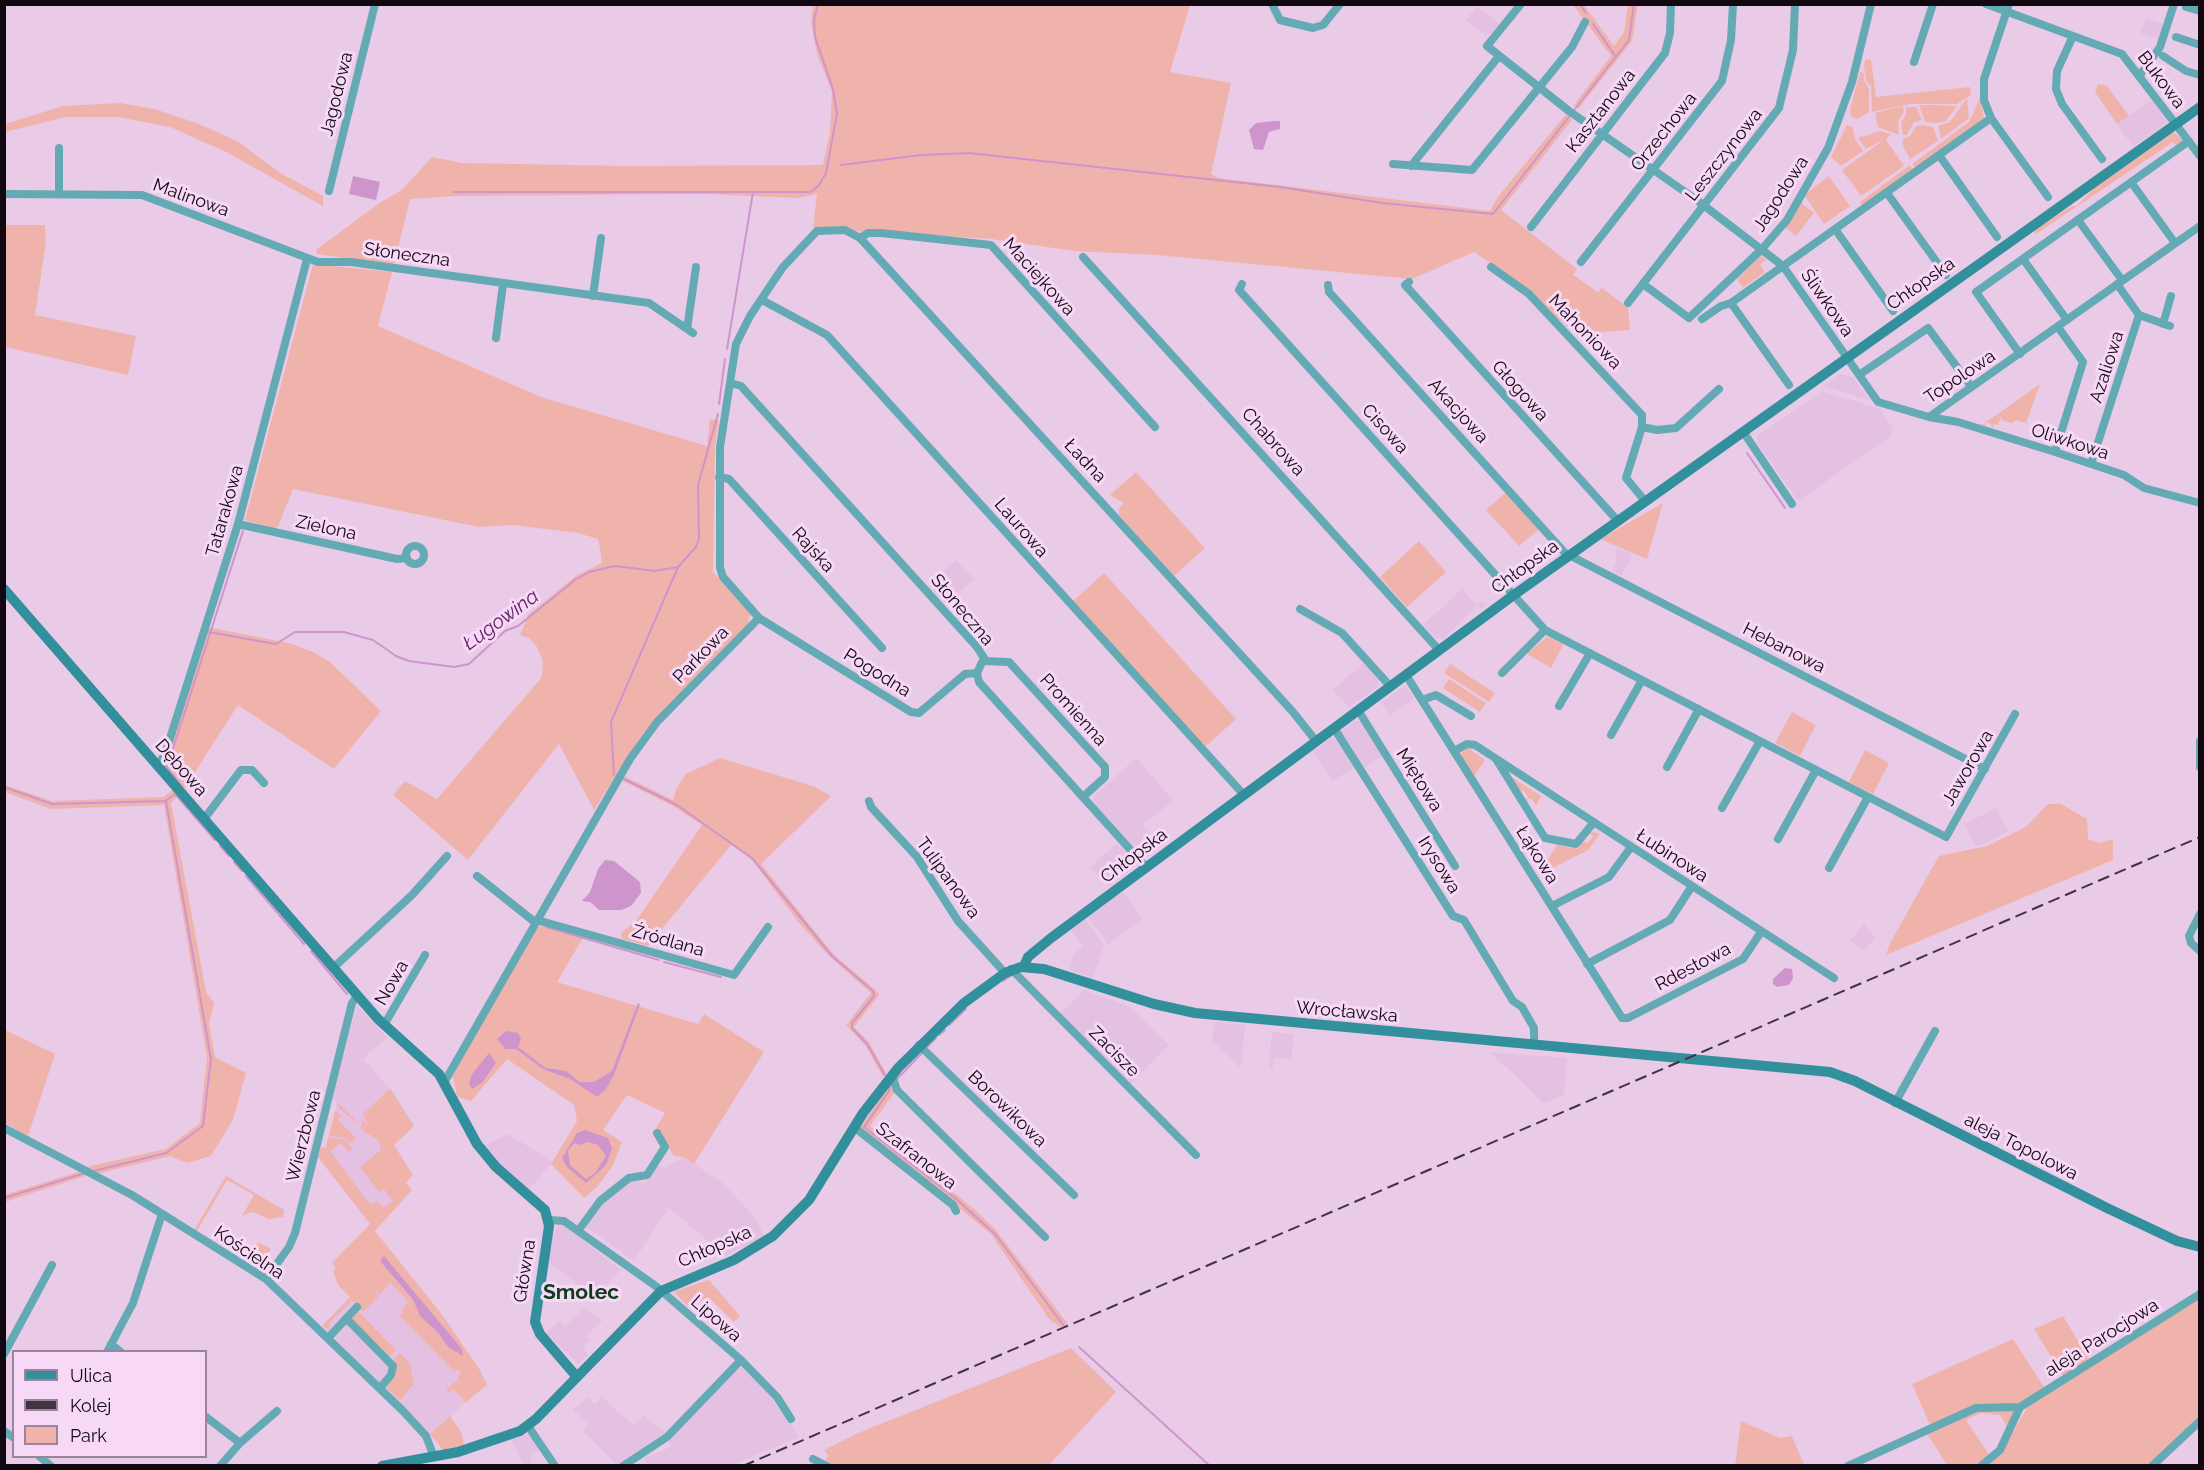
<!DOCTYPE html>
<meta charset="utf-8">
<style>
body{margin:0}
#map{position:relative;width:2204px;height:1470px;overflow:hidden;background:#e9cbe8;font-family:Raleway,sans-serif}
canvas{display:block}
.frame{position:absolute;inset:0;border:6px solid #110811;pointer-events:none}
.legend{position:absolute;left:12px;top:1350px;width:195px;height:108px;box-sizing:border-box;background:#f7d8f6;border:2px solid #9b859a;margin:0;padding:8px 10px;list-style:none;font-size:18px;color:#110811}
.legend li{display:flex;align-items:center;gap:12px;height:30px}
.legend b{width:30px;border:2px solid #9b859a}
</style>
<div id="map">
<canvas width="2204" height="1470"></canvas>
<div class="frame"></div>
<ul class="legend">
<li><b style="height:8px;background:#32909c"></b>Ulica</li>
<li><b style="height:8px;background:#413341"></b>Kolej</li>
<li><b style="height:16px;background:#f0b3ab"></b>Park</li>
</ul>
</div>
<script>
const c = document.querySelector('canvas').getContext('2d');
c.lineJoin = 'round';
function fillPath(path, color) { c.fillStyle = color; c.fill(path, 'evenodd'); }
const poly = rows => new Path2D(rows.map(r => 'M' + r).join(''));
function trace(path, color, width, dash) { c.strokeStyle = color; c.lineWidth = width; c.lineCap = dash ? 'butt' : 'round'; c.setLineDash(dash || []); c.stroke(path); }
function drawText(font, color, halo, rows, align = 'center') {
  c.font = font + ' Raleway,sans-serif'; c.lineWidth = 6; c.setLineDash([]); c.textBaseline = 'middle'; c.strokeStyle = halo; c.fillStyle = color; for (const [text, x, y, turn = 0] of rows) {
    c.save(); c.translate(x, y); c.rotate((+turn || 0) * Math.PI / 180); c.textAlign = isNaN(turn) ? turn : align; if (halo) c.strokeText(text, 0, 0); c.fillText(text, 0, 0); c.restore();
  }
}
const built = poly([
 [1477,6,1499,24,1490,34,1485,35,1466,20],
 [2146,18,2164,24,2159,39,2140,33],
 [2152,100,2168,122,2133,147,2117,124],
 [1839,374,1853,377,1869,400,1823,386],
 [1822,391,1878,408,1893,428,1891,436,1801,499,1796,498,1757,442,1758,435],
 [1617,548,1633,554,1621,576,1612,571,1618,559,1615,557],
 [956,560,974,579,946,605,929,585],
 [1462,589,1477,605,1483,601,1486,605,1480,609,1477,606,1443,639,1436,638,1423,625],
 [1363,663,1379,680,1378,687,1349,707,1333,690],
 [1405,685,1414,699,1389,715,1381,703],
 [1355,721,1362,722,1383,755,1364,768,1341,731],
 [1331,738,1337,740,1355,767,1332,781,1313,751],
 [1136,758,1174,801,1142,824,1162,846,1148,856,1142,856,1094,803,1095,795],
 [1996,808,2009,831,1977,847,1964,824],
 [1117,843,1137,865,1108,887,1090,867],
 [1123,892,1143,919,1108,944,1088,917],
 [1085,919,1104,945,1093,978,1069,970,1074,953,1083,947,1071,930],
 [1864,924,1875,938,1864,951,1850,941],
 [1084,990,1129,1006,1169,1045,1131,1084,1060,1014],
 [357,1006,387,1037,363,1059,394,1093,414,1126,394,1145,413,1175,406,1183,412,1190,375,1230,318,1157,321,1147,326,1148,337,1103,333,1099,335,1088],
 [1214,1022,1245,1025,1241,1068,1212,1041],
 [1272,1032,1294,1034,1291,1059,1274,1058,1273,1069,1269,1068],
 [1490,1052,1567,1058,1564,1095,1544,1103],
 [508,1134,553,1162,529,1189,503,1167,484,1146],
 [684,1157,724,1184,757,1220,764,1237,725,1256,671,1209,668,1209,634,1261,585,1226,604,1201,630,1182,645,1183,657,1165,663,1168],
 [558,1225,563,1225,621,1270,594,1297,548,1262,552,1238],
 [350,1244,409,1302,483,1387,430,1434,322,1326,350,1297,338,1285,333,1271,336,1268,332,1263],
 [584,1308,603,1320,586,1336,590,1341,582,1348,588,1354,578,1364,546,1333,559,1320,565,1326],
 [742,1367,766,1391,799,1437,732,1465,647,1465,644,1458,671,1447,668,1439,733,1373],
 [587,1397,595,1404,602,1397,634,1426,644,1415,666,1434,617,1465,582,1431,588,1424,573,1410],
 [528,1434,540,1450,530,1457,533,1463,524,1465,511,1440]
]);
const green = poly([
 [813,5,1190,5,1170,72,1231,83,1211,174,1219,178,1490,211,1497,198,1566,114,1572,120,1501,210,1577,269,1573,275,1598,292,1602,288,1628,308,1630,330,1601,332,1568,327,1548,311,1533,292,1474,252,1412,279,1157,255,1074,251,991,239,857,231,829,227,813,228,817,194,797,198,705,194,457,196,410,199,394,265,316,254,317,249,381,202,402,190,432,157,462,163,628,166,823,165,830,132,832,92,817,54,811,23],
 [1573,5,1584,5,1614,46,1624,32,1628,5,1638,5,1632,41,1579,108,1573,106,1611,56],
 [1871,59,1876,97,1970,87,1971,95,1957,104,1911,104,1872,112,1871,86,1866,81,1864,65,1865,60],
 [1860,72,1864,73,1864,80,1869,88,1869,112,1857,119,1851,117,1850,109],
 [2098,84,2107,86,2129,116,2117,124,2095,92],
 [1967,98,1969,118,1941,139,1938,126,1950,122],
 [1980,98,1984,118,1915,168,1912,164,1969,122],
 [120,103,155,109,199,124,237,141,282,174,323,196,323,206,226,152,170,127,118,117,66,117,5,132,5,124,63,106],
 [1919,105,1932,105,1957,106,1946,121,1936,123,1925,122],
 [1903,106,1904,112,1898,121,1899,135,1878,127,1875,113],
 [1906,107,1916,107,1922,120,1914,122,1907,135,1903,135,1901,122,1906,115],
 [1847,125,1853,128,1855,139,1863,151,1841,166,1831,157],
 [1922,125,1933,127,1938,141,1910,159,1903,146,1903,139,1910,136,1916,126],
 [1880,131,1891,134,1886,140,1904,166,1861,196,1842,170,1885,139,1866,149,1858,138],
 [2173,132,2183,140,2177,146,2173,142,2036,234,2033,230,2072,206,2077,206,2095,187],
 [1910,165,1913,170,1862,207,1860,202],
 [1829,176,1850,206,1824,224,1804,195],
 [1800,202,1814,213,1796,236,1785,227],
 [5,225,45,225,46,242,35,315,136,336,128,375,5,347],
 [1761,256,1766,260,1760,265,1765,272,1743,288,1737,279],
 [313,264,392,272,378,326,541,397,707,446,710,419,719,420,715,446,713,572,746,609,750,614,748,625,644,732,594,810,559,744,468,860,393,795,405,781,437,799,542,677,543,661,537,647,529,638,520,635,528,615,577,575,602,563,600,548,598,539,578,533,513,525,479,527,293,489,277,529,245,520],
 [2040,384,2026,423,2016,420,2012,423,2002,420,2001,416,1998,425,1994,424,1992,428,1991,424,1986,422,1985,426,1982,425],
 [1136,472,1205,548,1174,576,1119,515,1119,508,1124,503,1110,495],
 [1506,492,1539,529,1519,546,1486,510],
 [1663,503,1647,559,1600,539],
 [1419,541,1446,572,1407,607,1380,577],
 [1104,573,1236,719,1205,747,1073,601],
 [207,627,289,643,313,652,330,662,381,711,334,769,238,705,184,789,163,767],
 [1547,637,1564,644,1551,668,1527,654],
 [1450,664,1495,693,1489,702,1444,673],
 [1449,679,1486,703,1480,712,1443,688],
 [1792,712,1816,725,1800,756,1775,743],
 [1467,747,1485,760,1474,776,1462,757,1462,750],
 [1865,750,1889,763,1873,794,1849,782],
 [720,758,813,786,831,796,761,864,834,955,878,992,879,995,854,1027,869,1042,886,1073,883,1077,865,1045,846,1025,871,993,830,957,799,923,753,861,731,845,648,946,622,939,621,933,636,921,702,825,673,806,619,779,622,775,673,800,677,787,686,774],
 [1507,774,1541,796,1536,806,1531,798,1524,802,1528,798,1525,792,1523,790,1519,793],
 [5,785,52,801,164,797,174,788,180,794,171,803,206,992,214,1003,209,1025,215,1057,246,1073,233,1120,211,1156,187,1163,170,1156,92,1175,88,1171,90,1166,166,1149,200,1123,207,1057,164,805,51,809,5,792],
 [2048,804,2061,804,2087,819,2088,839,2099,843,2113,839,2113,860,1886,955,1890,943,1939,856,1987,846,2026,827],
 [1590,831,1600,834,1588,850,1537,876,1557,845,1578,849,1583,841,1588,843,1593,836,1588,833],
 [541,925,584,936,557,982,698,1024,704,1014,764,1052,694,1164,684,1157,674,1156,656,1128,665,1113,627,1095,603,1130,622,1142,613,1165,598,1186,584,1198,551,1164,577,1121,574,1105,507,1059,471,1101,457,1097,453,1076,460,1062,536,929],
 [5,1030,55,1054,28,1136,5,1123],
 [892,1082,895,1092,870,1126,973,1208,995,1229,1068,1324,1060,1327,1049,1319,991,1234,860,1127],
 [390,1089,414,1126,394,1145,413,1175,406,1183,412,1190,375,1231,443,1316,480,1370,487,1385,466,1402,453,1389,449,1392,446,1390,455,1381,461,1385,457,1380,461,1373,457,1369,455,1372,400,1316,403,1312,401,1310,409,1302,390,1283,380,1295,376,1290,369,1296,375,1291,379,1296,363,1312,352,1301,329,1323,330,1330,322,1326,350,1297,338,1285,333,1271,336,1268,332,1263,370,1224,318,1157,321,1147,326,1148,328,1138,345,1140,352,1149,349,1152,341,1143,330,1151,367,1201,373,1204,378,1201,383,1208,393,1201,384,1189,379,1192,360,1167,381,1150,379,1141,360,1128,363,1123,360,1119,355,1122,337,1106,337,1102,356,1121,362,1119,369,1127,363,1114],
 [396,1271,451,1337,448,1347,438,1333,420,1316,413,1300,398,1283,391,1274],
 [335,1111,341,1116,338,1120,356,1138,349,1143,346,1138,329,1136],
 [81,1171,85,1176,5,1202,4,1195],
 [226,1176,284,1210,283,1217,269,1219,253,1212,242,1216,254,1195,227,1180,197,1231,194,1230],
 [260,1243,271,1249,265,1259,260,1255,259,1257,264,1260,262,1264,249,1256,256,1244],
 [709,1280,740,1316,734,1322,708,1297,688,1306,675,1293,675,1291],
 [2199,1298,2199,1417,2147,1465,1986,1466,2001,1453,2028,1406],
 [357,1310,396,1350,389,1357,352,1319],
 [2063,1316,2089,1359,2063,1376,2034,1329],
 [2013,1339,2044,1387,2021,1403,1975,1406,1930,1425,1912,1384],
 [1071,1348,1116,1392,1049,1465,831,1465,825,1459,829,1456,824,1450,858,1433],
 [400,1353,410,1364,414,1384,400,1400,385,1386,393,1361],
 [1977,1410,2013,1410,2013,1421,2009,1429,2000,1415,1981,1413,1966,1420,1990,1456,1977,1465,1947,1465,1926,1432],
 [450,1416,461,1432,464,1445,443,1450,430,1434],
 [1741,1421,1780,1438,1792,1436,1804,1465,1735,1465]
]);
const water = poly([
 [1275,121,1280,121,1280,129,1269,132,1263,150,1254,149,1249,130,1256,123],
 [353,176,380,182,376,200,349,194],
 [605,860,614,861,640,882,641,893,631,906,621,910,599,910,590,902,582,901,590,892,598,869],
 [1785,968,1792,969,1793,978,1789,985,1777,987,1773,984,1773,979],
 [638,1003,640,1004,614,1075,606,1089,597,1097,570,1079,543,1069,516,1049,505,1049,497,1039,506,1031,518,1033,521,1039,518,1047,546,1068,566,1071,580,1082,594,1082,612,1071],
 [489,1053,496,1063,482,1083,472,1089,469,1084,472,1074],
 [585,1130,608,1138,612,1149,606,1165,586,1183,566,1166,562,1158,577,1133],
 [588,1142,598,1145,606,1156,595,1173,586,1179,570,1165,568,1151,574,1143,579,1145],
 [384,1256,462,1349,463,1356,448,1347,438,1333,420,1316,413,1300,380,1261]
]);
const stream = poly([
 [1580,4,1586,13],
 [1593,24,1616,57],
 [841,165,921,155,969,153,1280,187,1382,203,1493,214,1629,40,1634,4],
 [454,192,811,192,819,185,826,173,837,114,833,89,815,37,814,20,818,4],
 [727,349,753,192],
 [719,404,725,359],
 [1747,453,1785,508],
 [208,632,276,644,295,632,344,632,373,640,396,656,409,661,454,667,469,664,505,631,518,626,575,580,589,572,615,566,655,571,678,567,696,547,699,539,698,485,718,414],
 [614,775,611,722,678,567],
 [624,779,677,805,752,858,832,956,873,991,874,996,852,1023,852,1028,867,1044,885,1075],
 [4,787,52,804,166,801,176,793],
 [182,787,167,767,243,531],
 [175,794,215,840],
 [220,846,229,856],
 [234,862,242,871],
 [246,876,304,944],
 [546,927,659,960],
 [311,951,347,994],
 [664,962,721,977],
 [1003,981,1012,975],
 [949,1025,966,1009],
 [939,1035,945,1030],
 [926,1048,936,1038],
 [897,1079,923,1052],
 [890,1085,889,1091,864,1127,955,1198,995,1234,1064,1326],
 [94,1171,166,1153,203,1126,211,1059,166,801],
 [4,1198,85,1173],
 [1079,1347,1210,1466]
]);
const street = poly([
 [1272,4,1280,20,1313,28,1323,25,1340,4],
 [1521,4,1487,46,1569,111,1698,201,1783,266,1878,402,1929,417,2200,226],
 [1986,4,2122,54,2200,156],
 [2009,4,1984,79,1984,100,1991,118,2048,197],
 [2186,7,2200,11],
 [2073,36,2057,71,2056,89,2062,104,2102,159],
 [2176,37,2200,45],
 [2163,56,2186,71,2200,75],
 [1914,62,1933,4],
 [2140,75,2160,47,2174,4],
 [59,148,59,193],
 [1939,155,1997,237],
 [1393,164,1472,170,1572,47,1585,22],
 [1411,166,1499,56],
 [2131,182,2175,243],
 [329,191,375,4],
 [1887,193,1946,275],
 [4,194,142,195,318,262,351,262,649,303,693,333],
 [2078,220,2122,280],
 [1531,227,1665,53,1670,33,1671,4],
 [1835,229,1893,311],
 [860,238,868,233,881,233,991,245,1155,427],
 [1083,257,1439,650],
 [2023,259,2067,320],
 [1581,262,1722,81,1731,40,1733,4],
 [1491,267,1529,294,1642,415,1642,427,1626,478,1645,501],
 [1409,282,1405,285,1617,520],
 [1242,284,1239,290,1545,630,1946,837,2015,714],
 [1643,284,1689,318,1762,249,1787,220,1828,148,1852,82,1871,4],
 [1328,285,1329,292,1565,553,1985,769],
 [593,296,601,238],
 [762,300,827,335,1244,795],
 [1628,303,1779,108,1793,50,1795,4],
 [1731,303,1789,385],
 [2139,315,2170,326],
 [1702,319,1721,306,1731,303,1991,118],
 [2163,324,2171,296],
 [687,329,696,267],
 [496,338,503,284],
 [2020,354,1976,292,2189,141],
 [1859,375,1928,328,1968,382],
 [730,383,741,386,977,647,984,658,977,673,979,682,1146,867],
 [1929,417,1958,422,2055,452,2124,475,2144,488,2200,503],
 [1642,427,1657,430,1676,428,1719,389],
 [1744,433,1792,504],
 [2055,452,2083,362,2058,327],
 [2091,464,2139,315,2117,284],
 [719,477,729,479,882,648],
 [238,524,397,559,407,558],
 '406 555a9 9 0 1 1 18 0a9 9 0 1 1-18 0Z',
 [1300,609,1342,633,1390,686],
 [983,661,1009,662,1105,767,1105,777,1083,797],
 [977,673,965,674,919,713,911,712,759,618,723,577,720,568,720,447,736,344,750,316,783,267,817,231,845,230,860,238,1293,712,1316,741],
 [1502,673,1545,630],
 [1406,675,1622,1018,1628,1018,1743,959,1761,932],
 [1422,700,1436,695,1471,716],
 [1559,706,1590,653],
 [1358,710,1455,866],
 [1334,728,1453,916,1464,920,1513,1001,1522,1007,1534,1028,1534,1045],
 [1611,735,1642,680],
 [2200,741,2200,767],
 [1454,751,1467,744,1475,745,1834,978],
 [1496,759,1545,838,1576,844,1594,822],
 [158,767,166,751,238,524,307,259],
 [1667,767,1699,709],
 [869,801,871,807,917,857,958,921,1005,973],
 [1722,808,1760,741],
 [204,819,241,770,252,770,264,783],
 [1778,839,1816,770],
 [1829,868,1868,797],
 [477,876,536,923],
 [1552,906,1609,877,1631,847],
 [2200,914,2189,936,2191,943,2200,951],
 [537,920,734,975,768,927],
 [1587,964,1670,920,1692,886],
 [333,968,412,895,447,856],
 [1011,969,1196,1155],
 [384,1025,425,955],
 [919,1045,1074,1195],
 [892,1075,897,1090,1045,1237],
 [445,1081,630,759,657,722,759,618],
 [1895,1103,1935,1031],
 [854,1127,953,1205,956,1211],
 [4,1128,132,1195,266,1279,403,1411,426,1436,434,1457],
 [549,1220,564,1221,657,1287,741,1360,777,1397,791,1419],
 [578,1231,600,1201,629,1178,647,1175,665,1147,657,1133],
 [266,1279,289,1247,295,1233,352,1003,357,996],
 [346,1318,393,1366,391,1375,380,1388],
 [328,1338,357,1307],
 [111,1344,121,1352],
 [107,1352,133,1303,162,1214],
 [4,1354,52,1265],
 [206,1417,240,1443],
 [528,1426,555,1466],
 [4,1431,14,1438],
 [39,1456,51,1466],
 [813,1459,827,1466],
 [220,1466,240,1443,277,1411],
 [623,1466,667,1437,741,1360],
 [1848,1466,1976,1408,2020,1407],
 [1981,1466,2000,1450,2020,1407,2200,1294],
 [2152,1466,2200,1421]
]);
const secondary = poly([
 [4,589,378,1019,439,1074,477,1144,496,1167,545,1210,549,1226,535,1322,540,1334,576,1376],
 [1024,966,1028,957,1051,938,1511,597,2200,107],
 [382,1466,458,1452,520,1431,536,1419,661,1291,734,1260,773,1236,809,1200,863,1113,898,1068,964,1003,1005,973,1021,967,1044,969,1154,1004,1195,1013,1830,1072,1855,1081,2107,1208,2177,1241,2200,1247]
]);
const rail = poly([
 [743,1466,2200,837]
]);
const streetNames = [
 ["Bukowa",2161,80,53],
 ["Jagodowa",337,94,-76],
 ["Kasztanowa",1601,111,-52],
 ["Orzechowa",1664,132,-52],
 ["Leszczynowa",1724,155,-52],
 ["Jagodowa",1781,194,-57],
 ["Malinowa",191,198,20],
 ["Słoneczna",407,255,8],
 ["Maciejkowa",1039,277,48],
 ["Chłopska",1921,284,-35],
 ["Śliwkowa",1827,303,55],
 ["Mahoniowa",1585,332,46],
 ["Azaliowa",2107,367,-72],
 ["Topolowa",1960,377,-34],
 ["Głogowa",1520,391,48],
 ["Akacjowa",1458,411,48],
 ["Cisowa",1385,429,48],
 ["Chabrowa",1273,442,48],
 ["Oliwkowa",2070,442,18],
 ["Ładna",1085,461,47],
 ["Tatarakowa",225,511,-74],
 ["Zielona",326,528,12],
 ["Laurowa",1021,528,49],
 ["Rajska",813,550,48],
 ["Chłopska",1525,567,-36],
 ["Słoneczna",962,610,50],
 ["Hebanowa",1784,648,27],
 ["Parkowa",701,655,-46],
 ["Pogodna",877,673,32],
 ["Promienna",1073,710,48],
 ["Dębowa",181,768,49],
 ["Jaworowa",1968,768,-60],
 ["Miętowa",1419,780,58],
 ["Łąkowa",1537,855,58],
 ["Chłopska",1134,856,-37],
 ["Łubinowa",1672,856,33],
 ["Irysowa",1439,865,58],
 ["Tulipanowa",948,878,54],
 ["Źródlana",668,941,16],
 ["Rdestowa",1693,967,-28],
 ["Nowa",392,983,-60],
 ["Wrocławska",1347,1012,5],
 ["Zacisze",1114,1052,45],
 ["Borowikowa",1007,1109,44],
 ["Wierzbowa",304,1136,-76],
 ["aleja Topolowa",2021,1147,27],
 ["Szafranowa",916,1156,38],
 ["Chłopska",715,1247,-24],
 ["Kościelna",249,1253,34],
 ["Główna",525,1271,-81],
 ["Lipowa",716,1319,41],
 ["aleja Parocjowa",2102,1338,-32]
];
const waterNames = [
 ["Ługowina",501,620,-36]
];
const quarterNames = [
 ["Smolec",581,1293]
];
fillPath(built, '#e4c0e3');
fillPath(green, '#f0b3ab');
fillPath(water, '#ce95cd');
trace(stream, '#ce95cd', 2);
trace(street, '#64aab4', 8);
trace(secondary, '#32909c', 10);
trace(rail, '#413341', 2, [12, 6]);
drawText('18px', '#110811', '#f7d8f6', streetNames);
drawText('italic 20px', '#642165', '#f7d8f6', waterNames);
drawText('bold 21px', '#0f3d19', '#f7d8f6', quarterNames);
</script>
